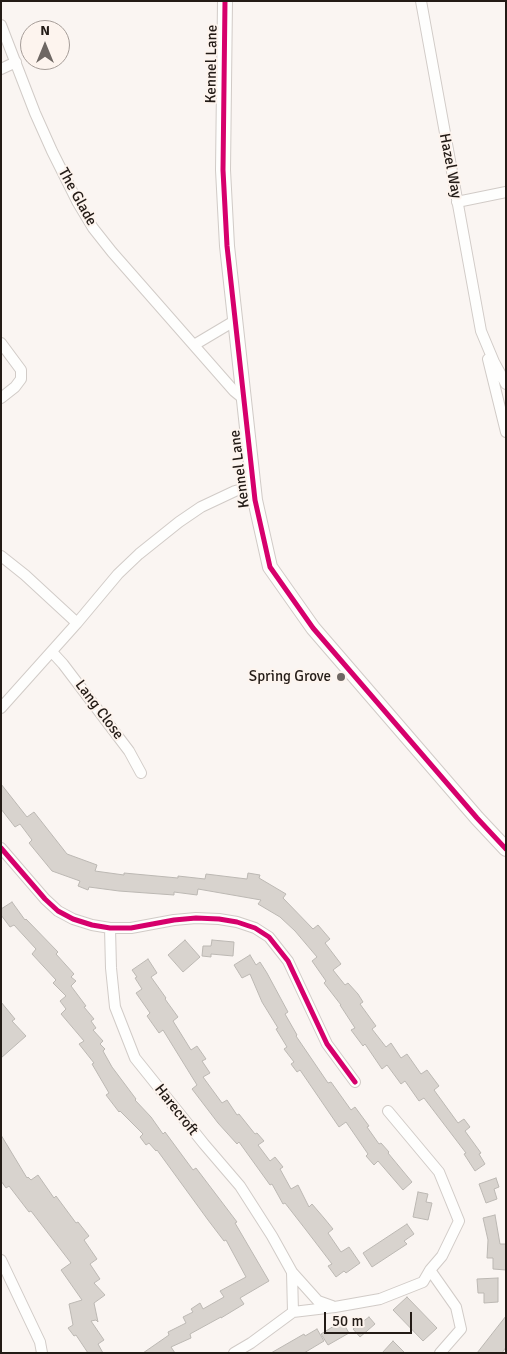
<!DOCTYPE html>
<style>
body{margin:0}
#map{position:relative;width:507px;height:1354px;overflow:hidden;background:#faf5f2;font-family:Signika,sans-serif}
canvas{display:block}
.frame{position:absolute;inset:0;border:2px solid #231b16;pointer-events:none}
.north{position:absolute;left:20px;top:20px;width:50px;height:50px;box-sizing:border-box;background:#fdf4ee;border:1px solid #a69d98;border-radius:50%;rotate:0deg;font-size:14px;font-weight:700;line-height:20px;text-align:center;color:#231b16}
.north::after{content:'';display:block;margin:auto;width:18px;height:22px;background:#6e6763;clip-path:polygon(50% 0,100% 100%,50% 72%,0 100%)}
.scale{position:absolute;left:324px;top:1312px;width:88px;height:22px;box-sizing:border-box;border:2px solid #231b16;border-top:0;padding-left:6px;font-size:15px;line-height:18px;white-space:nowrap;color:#231b16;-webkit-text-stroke:4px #fdf4ee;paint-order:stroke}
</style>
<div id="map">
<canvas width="507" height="1354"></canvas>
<div class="frame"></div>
<div class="north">N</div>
<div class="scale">50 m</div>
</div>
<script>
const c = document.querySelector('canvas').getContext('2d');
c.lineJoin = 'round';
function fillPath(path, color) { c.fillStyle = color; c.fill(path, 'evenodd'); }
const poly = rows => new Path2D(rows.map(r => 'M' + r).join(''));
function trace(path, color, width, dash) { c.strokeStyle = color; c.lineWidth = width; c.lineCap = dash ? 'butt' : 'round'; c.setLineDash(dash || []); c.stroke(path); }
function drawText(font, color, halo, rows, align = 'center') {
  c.font = font + ' Signika,sans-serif'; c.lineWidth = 4; c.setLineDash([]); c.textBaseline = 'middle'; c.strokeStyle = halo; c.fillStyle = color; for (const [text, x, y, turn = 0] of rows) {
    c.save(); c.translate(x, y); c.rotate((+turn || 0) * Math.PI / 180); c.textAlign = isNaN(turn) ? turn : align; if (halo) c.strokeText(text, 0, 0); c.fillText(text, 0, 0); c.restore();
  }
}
const building = poly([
 [1,784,27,817,34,812,67,854,97,865,95,871,124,875,124,873,178,878,178,876,205,879,206,874,247,879,248,873,260,875,259,878,286,894,283,898,313,929,318,925,330,939,325,943,341,964,333,970,345,985,348,983,358,994,363,1002,360,1004,376,1026,372,1029,386,1047,391,1043,401,1058,407,1054,421,1074,427,1070,439,1086,434,1090,458,1123,464,1119,470,1127,465,1131,481,1153,479,1154,485,1164,475,1171,464,1154,466,1153,424,1098,419,1101,405,1081,401,1084,387,1065,382,1069,365,1044,363,1046,351,1030,355,1028,340,1005,341,1005,324,983,326,981,312,961,317,957,295,931,280,917,258,904,261,900,198,889,197,895,174,892,174,895,119,891,89,887,88,890,78,886,80,881,52,871,29,843,32,840,20,824,15,827,1,809,1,784],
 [12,902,25,920,26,919,58,952,56,954,74,974,71,977,76,981,71,986,86,1006,84,1007,94,1019,91,1021,96,1028,93,1030,103,1041,100,1044,105,1049,103,1051,112,1067,136,1099,135,1100,151,1117,163,1134,165,1132,193,1170,196,1168,237,1222,235,1223,269,1281,240,1298,244,1304,221,1318,221,1317,190,1334,191,1338,171,1347,175,1353,143,1353,169,1335,168,1332,186,1323,183,1317,193,1312,191,1309,200,1303,203,1309,224,1297,220,1291,246,1277,226,1240,224,1241,208,1220,157,1150,156,1151,149,1143,146,1145,140,1137,143,1134,120,1111,119,1112,106,1095,109,1093,92,1064,94,1063,79,1044,84,1041,61,1014,66,1009,60,1001,66,996,53,983,56,980,32,954,36,949,14,925,10,927,1,915,1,909,12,902],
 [185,940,200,957,183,972,168,955,185,940],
 [212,940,234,942,233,956,211,954,211,957,202,956,203,946,211,946,212,940],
 [250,955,256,965,260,962,267,973,288,1012,285,1014,297,1035,296,1036,328,1083,331,1082,351,1110,355,1107,369,1126,367,1127,379,1144,381,1143,389,1152,388,1153,412,1182,403,1190,378,1161,374,1165,366,1156,368,1154,346,1122,339,1127,300,1070,297,1072,291,1064,294,1062,284,1049,287,1047,276,1029,278,1028,262,1002,250,974,242,978,234,965,250,955],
 [148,959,157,973,151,977,166,998,165,999,178,1017,173,1021,191,1050,197,1046,206,1059,202,1061,210,1073,203,1077,222,1103,227,1100,237,1115,239,1114,255,1134,257,1133,264,1141,258,1145,270,1161,275,1157,283,1167,280,1169,291,1189,298,1185,309,1207,312,1204,324,1218,333,1229,328,1233,341,1252,349,1247,360,1263,346,1273,344,1271,336,1277,328,1266,332,1264,306,1230,285,1203,283,1204,272,1184,270,1185,239,1142,237,1144,218,1123,192,1089,197,1085,163,1030,159,1033,147,1016,150,1013,136,993,142,989,135,978,137,977,132,970,148,959],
 [1,1002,15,1019,12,1021,26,1036,1,1058,1,1002],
 [1,1135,27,1178,28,1177,31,1180,38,1175,54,1198,56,1196,76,1223,78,1222,89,1236,84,1240,97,1259,90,1264,100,1279,94,1283,105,1295,94,1303,98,1322,96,1320,91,1321,104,1340,98,1344,103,1353,88,1353,76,1335,74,1336,68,1328,73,1325,69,1304,82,1300,61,1270,71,1263,31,1211,29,1212,9,1186,6,1188,1,1181,1,1135],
 [496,1178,499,1187,494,1189,497,1199,486,1203,479,1184,496,1178],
 [418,1192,428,1194,426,1202,432,1203,428,1220,413,1217,418,1192],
 [495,1215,500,1244,506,1244,506,1270,493,1269,493,1258,487,1258,488,1240,483,1218,495,1215],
 [407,1224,414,1234,404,1241,407,1244,372,1267,363,1253,407,1224],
 [498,1278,498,1302,484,1303,484,1293,478,1293,477,1279,498,1278],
 [407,1297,437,1328,423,1341,393,1310,407,1297],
 [506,1316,506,1347,502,1353,477,1353,506,1316],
 [369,1317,375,1324,360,1337,353,1329,369,1317],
 [342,1321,349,1333,328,1345,321,1334,342,1321],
 [317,1329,324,1341,304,1353,271,1353,304,1334,305,1336,317,1329],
 [393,1341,405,1353,382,1353,393,1341]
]);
const street = poly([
 [421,1,481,331,494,362,506,384],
 [1,25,35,113,52,151,78,203,93,228,112,252,234,391,245,400],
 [1,69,16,62],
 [457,202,506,192],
 [1,343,21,370,21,379,15,387,1,398],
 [194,345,236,320],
 [488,359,506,432],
 [1,556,25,575,77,623],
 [52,652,63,664,129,751,141,773],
 [1,708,77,623,118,574,139,554,179,522,201,507,235,491,254,486],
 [1,848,45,899,58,911,73,919,92,925,110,928,131,928,174,920,196,918,219,919,237,922,255,928,269,937,288,961,327,1044,355,1082],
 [110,928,111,968,115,1007,135,1058,204,1144,240,1186,272,1236,292,1272,293,1312],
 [1,1260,40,1342,42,1353],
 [430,1270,456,1307,461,1329,440,1353],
 [292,1272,318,1301,332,1306],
 [234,1353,251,1343,293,1312,335,1307,380,1299,423,1282,430,1270,442,1256,459,1221,439,1172,388,1111]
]);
const secondary = poly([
 [225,1,223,170,227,246,255,500,270,567,313,628,477,818,506,849]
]);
const cycleway = poly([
 [225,1,223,170,227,246,255,500,270,567,313,628,477,818,506,849],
 [1,848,45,899,58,911,73,919,92,925,110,928,131,928,174,920,196,918,219,919,237,922,255,928,269,937,288,961,327,1044,355,1082]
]);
const markers = [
 [341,677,5,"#6e6763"]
];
const streetNames = [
 ["Kennel Lane",212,64,-89],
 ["Hazel Way",450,166,79],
 ["The Glade",77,197,61],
 ["Kennel Lane",240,469,-97],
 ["Lang Close",99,710,53],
 ["Harecroft",176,1110,52]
];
const poiNames = [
 ["Spring Grove",331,677]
];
fillPath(building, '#d8d3ce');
trace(building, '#bcb8b3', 1);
trace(street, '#d1cbc7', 12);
trace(secondary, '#d1cbc7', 16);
trace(street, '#fefefd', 10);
trace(secondary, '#fefefd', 14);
trace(cycleway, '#d6006c', 5);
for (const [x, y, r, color] of markers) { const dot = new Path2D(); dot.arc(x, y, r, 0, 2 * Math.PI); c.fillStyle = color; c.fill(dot); trace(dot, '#fdf4ee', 2); }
drawText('15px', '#231b16', '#fdf4ee', streetNames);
drawText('15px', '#231b16', '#fdf4ee', poiNames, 'right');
</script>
